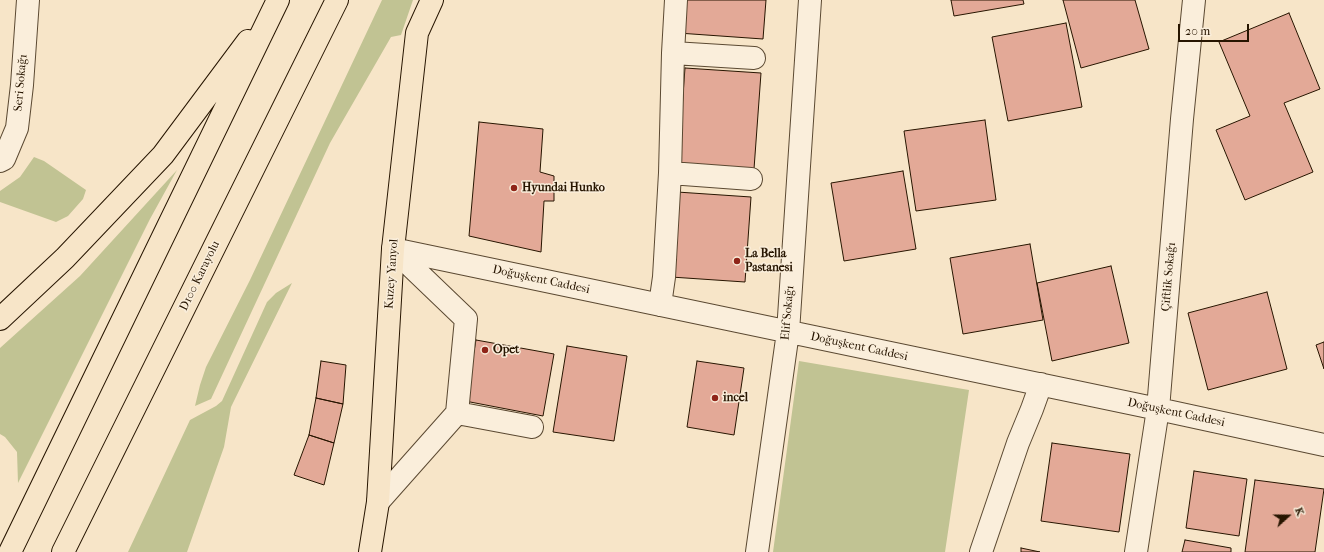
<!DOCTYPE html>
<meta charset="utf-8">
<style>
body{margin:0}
#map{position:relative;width:1324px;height:552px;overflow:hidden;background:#f7e5c8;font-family:"IM FELL French Canon",serif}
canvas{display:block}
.north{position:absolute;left:1268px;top:496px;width:40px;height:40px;-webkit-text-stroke:3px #faeedb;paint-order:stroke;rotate:69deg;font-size:11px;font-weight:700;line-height:16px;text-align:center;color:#271500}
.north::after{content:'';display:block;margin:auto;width:14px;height:18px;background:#271500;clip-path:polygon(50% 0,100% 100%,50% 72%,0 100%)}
.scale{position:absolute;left:1178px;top:24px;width:71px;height:18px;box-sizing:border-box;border:2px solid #271500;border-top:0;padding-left:5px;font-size:12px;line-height:14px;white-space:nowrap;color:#271500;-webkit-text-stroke:3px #faeedb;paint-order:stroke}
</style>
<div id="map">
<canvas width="1324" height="552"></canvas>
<div class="north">K</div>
<div class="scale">20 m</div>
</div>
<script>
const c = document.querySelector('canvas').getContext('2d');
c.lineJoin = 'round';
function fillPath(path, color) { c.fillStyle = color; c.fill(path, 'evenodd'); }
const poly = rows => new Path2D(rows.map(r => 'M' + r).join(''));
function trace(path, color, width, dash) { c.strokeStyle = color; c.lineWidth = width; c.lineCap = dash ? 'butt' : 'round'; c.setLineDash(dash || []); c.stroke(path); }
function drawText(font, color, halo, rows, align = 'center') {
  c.font = font + ' "IM FELL French Canon",serif'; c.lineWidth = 3; c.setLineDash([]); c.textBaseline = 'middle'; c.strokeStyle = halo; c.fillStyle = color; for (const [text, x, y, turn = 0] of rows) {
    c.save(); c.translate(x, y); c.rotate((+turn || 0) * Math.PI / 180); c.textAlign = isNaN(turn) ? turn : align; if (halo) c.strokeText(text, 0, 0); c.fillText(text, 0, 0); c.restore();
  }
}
const green = poly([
 [382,0,413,0,401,35,391,37,330,143,211,399,195,406,200,385,206,367,250,280],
 [34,157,44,161,86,190,83,199,68,216,56,222,0,202,0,191,20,177],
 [177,170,150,219,18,483,17,452,5,437,0,434,0,348,80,276],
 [292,283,231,407,224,447,187,552,128,552,190,420,216,406,222,401,267,302,276,293],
 [799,361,969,390,945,552,773,552]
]);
const building = poly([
 [681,0,766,0,763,39,678,33,681,0],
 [951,0,1023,0,1024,4,954,16,951,0],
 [1063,0,1135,0,1149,49,1081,68,1063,0],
 [1289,13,1320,89,1284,103,1313,172,1245,200,1216,130,1250,116,1219,42,1289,13],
 [1066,23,1082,107,1008,121,992,37,1066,23],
 [685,68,761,73,754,169,678,163,685,68],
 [985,120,996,200,916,211,904,131,985,120],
 [479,122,543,129,540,172,554,176,554,201,544,201,541,252,469,236,479,122],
 [903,171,916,249,844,261,831,183,903,171],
 [677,192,751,197,745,282,671,277,677,192],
 [1030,244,1043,320,963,334,950,258,1030,244],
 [1111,266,1129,343,1052,361,1037,283,1111,266],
 [1267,292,1287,369,1208,390,1188,313,1267,292],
 [476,340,554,354,543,416,465,401,476,340],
 [1324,342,1324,369,1316,345,1324,342],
 [567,346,627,356,614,441,553,432,567,346],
 [321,361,346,365,343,404,316,398,321,361],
 [697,361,744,368,734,435,687,427,697,361],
 [316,398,343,404,334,443,309,435,316,398],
 [309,435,334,443,324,485,294,475,309,435],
 [1052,443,1130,454,1119,532,1041,521,1052,443],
 [1194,471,1247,479,1239,536,1186,528,1194,471],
 [1255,480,1324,489,1315,552,1245,552,1255,480],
 [1185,540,1231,548,1231,552,1182,552,1185,540],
 [1021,548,1040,552,1021,552,1021,548]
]);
const minor = poly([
 [673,53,754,58],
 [0,161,4,159,17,128,22,85,28,0],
 [670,173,751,179],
 [393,249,1158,409,1324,445],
 [660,305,664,277,670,173,673,53,676,0],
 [457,413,532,427],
 [378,502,457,413,466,319,393,249],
 [757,552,788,332,810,0],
 [981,552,1018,443,1032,409,1041,384],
 [1136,552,1158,409,1182,119,1194,0]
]);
const major = poly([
 [370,552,378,502,393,249,417,33,432,0]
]);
const highway = poly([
 [0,319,65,258,163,155,248,41],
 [10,552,278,0],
 [63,552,337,0]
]);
const markers = [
 [514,188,4,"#8f2418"],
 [737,261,4,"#8f2418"],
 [485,350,4,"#8f2418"],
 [715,398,4,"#8f2418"]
];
const streetNames = [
 ["Seri Sokağı",21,83,-85],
 ["Kuzey Yanyol",392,274,-86],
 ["D100 Karayolu",200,276,-64],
 ["Çiftlik Sokağı",1169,277,-85],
 ["Doğuşkent Caddesi",541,280,12],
 ["Elif Sokağı",788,313,-85],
 ["Doğuşkent Caddesi",859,347,12],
 ["Doğuşkent Caddesi",1176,413,12]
];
const poiNames = [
 ["Hyundai Hunko",522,188],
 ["La Bella",745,254],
 ["Pastanesi",745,268],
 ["Opet",493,350],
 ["incel",723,398]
];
fillPath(green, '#c1c393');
fillPath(building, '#e3a997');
trace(building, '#271500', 1);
trace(minor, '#5b4932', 24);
trace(major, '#271500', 24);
trace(highway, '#271500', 24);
trace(minor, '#faeedb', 22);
trace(major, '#f7e5c8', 22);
trace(highway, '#f7e5c8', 22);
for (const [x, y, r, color] of markers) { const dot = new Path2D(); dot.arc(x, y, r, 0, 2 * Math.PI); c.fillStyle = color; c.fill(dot); trace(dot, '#faeedb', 1.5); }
drawText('12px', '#271500', '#faeedb', streetNames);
drawText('bold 12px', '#271500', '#faeedb', poiNames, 'left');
</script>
